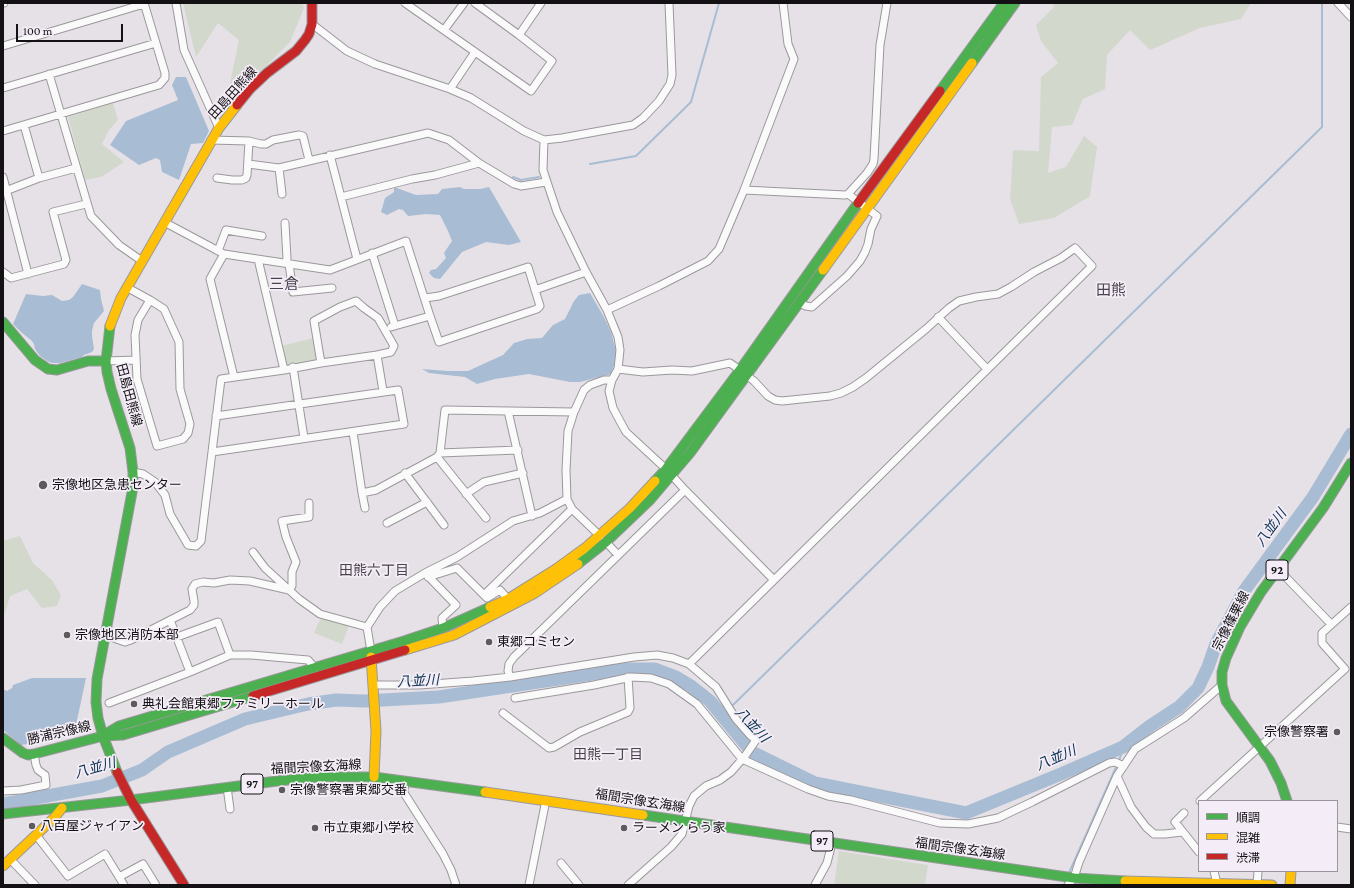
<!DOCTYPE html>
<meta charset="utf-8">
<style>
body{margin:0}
#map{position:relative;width:1354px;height:888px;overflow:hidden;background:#e6e1e7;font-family:"Crimson Pro","Noto Sans JP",serif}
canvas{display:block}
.frame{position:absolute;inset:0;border:4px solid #131114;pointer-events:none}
.legend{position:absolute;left:1198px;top:800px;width:140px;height:72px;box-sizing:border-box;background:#f4edf7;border:1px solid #9a959c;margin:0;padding:5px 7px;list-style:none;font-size:12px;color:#131114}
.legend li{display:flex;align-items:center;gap:8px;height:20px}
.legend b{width:20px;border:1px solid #9a959c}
.scale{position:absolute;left:16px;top:24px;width:107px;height:18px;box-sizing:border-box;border:2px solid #131114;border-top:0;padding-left:5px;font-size:12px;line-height:14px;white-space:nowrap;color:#131114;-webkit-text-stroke:3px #f4edf7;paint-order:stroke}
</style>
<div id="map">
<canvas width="1354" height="888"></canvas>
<div class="frame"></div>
<ul class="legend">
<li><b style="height:5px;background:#4caf50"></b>順調</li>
<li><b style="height:5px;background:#ffc107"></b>混雑</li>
<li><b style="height:5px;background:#c62828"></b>渋滞</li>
</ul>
<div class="scale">100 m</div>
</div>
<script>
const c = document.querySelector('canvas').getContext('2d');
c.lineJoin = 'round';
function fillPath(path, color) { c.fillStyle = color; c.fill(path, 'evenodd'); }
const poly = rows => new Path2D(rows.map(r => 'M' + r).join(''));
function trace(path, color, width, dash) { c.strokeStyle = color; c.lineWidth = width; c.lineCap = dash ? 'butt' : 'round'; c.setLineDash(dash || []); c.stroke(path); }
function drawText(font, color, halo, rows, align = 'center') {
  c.font = font + ' "Crimson Pro","Noto Sans JP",serif'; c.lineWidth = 3.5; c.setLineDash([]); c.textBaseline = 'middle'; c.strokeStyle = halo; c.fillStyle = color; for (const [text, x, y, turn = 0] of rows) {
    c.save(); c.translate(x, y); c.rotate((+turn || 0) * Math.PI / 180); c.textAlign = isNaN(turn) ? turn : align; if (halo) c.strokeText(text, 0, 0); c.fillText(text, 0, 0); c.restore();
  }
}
const green = poly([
 [183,3,302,3,304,8,290,42,225,107,239,40,218,23,196,57],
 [1053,3,1251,3,1241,19,1200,28,1150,50,1130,30,1107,55,1105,89,1083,99,1072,125,1052,127,1048,173,1066,167,1084,136,1097,147,1090,196,1054,218,1019,224,1010,199,1013,150,1039,151,1041,77,1058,63,1041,41,1036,25,1054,7],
 [113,103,118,120,109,130,102,144,124,162,101,177,85,180,68,117],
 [314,338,317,358,316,362,287,366,285,364,281,346],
 [20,536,33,563,52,580,61,595,57,606,42,608,27,589,10,596,3,619,3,541],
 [321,617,349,625,342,644,314,633],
 [839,851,928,865,925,885,834,885]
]);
const water = poly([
 [176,77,186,77,209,131,203,143,191,144,179,180,162,172,160,160,156,158,139,165,110,145,126,121,178,100,172,85],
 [394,187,416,195,438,194,442,189,460,187,464,189,480,189,489,187,521,242,509,245,486,242,462,252,440,279,434,278,429,273,431,270,436,269,446,258,444,253,452,241,448,231,440,215,426,214,408,216,403,210,399,209,387,215,381,212,385,198,394,192],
 [82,284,100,290,101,299,104,311,94,323,92,331,92,336,94,349,92,352,84,355,82,357,60,363,52,363,47,361,40,356,35,349,34,344,31,340,22,333,13,324,26,294,43,296,52,295,62,301,69,300,73,297],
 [590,293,604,317,611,332,616,351,614,365,611,374,580,382,570,382,529,374,495,379,477,384,465,377,429,373,422,369,447,371,468,371,503,355,514,343,527,339,542,338,553,325,565,319,574,301,579,295],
 [32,678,86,678,75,730,28,744,21,745,3,730,3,689,7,691,12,688,13,685]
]);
const stream = poly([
 [590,164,636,156,691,102,719,3],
 [513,177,521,180,539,177],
 [733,705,1322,127,1322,3],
 [1119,761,1123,747],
 [1069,873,1117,765]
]);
const river = poly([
 [3,804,102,786,142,770,168,752,245,719,308,704,336,700,364,701,439,697,625,669,655,669,676,677,691,686,710,701,752,752,815,783,966,813,1061,774,1123,747,1150,726,1179,707,1198,688,1208,667,1216,644,1244,591,1313,497,1351,434]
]);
const street = poly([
 [3,3,4,3],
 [176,3,184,50,219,128],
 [405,3,531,91,552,61,519,35,475,3],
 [1338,3,1351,17],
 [312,24,347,51,375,64,450,89,471,98,524,131,544,140,562,138,633,125,643,118,659,101,670,84,672,75,669,3],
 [444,30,464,3],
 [519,35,541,3],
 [3,46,144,4],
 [49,74,91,216,119,245,142,261],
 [3,88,156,43],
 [450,89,475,52],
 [24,125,39,178],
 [3,131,159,85,165,78,165,73,144,3],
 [211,140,249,141,261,144,266,144,273,140,299,135,303,136,309,160],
 [544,140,543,170,557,212,586,272,607,310,618,337,620,350,618,369,612,380,609,391,613,408,621,423,626,432,666,469,685,490,773,579],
 [330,155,357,259],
 [248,164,279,168,428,133,449,140,479,163,514,184,521,186,546,182],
 [279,168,282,194],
 [3,177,28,274],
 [217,178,232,180,242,180,246,178,247,175,249,141],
 [744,190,845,195,848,194,867,173,873,164,874,159,880,45,887,3],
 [3,192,39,178,76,168],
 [341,197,412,179,435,175,479,163],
 [164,222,224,254,330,270,406,241,430,316,439,342,537,309,540,306,528,267,439,296,425,298],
 [285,223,287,259,285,263],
 [218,251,226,230,262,236],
 [372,253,395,326],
 [224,254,210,279,234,377],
 [258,259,284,370],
 [289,264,293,292,332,288],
 [3,272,11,278,64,264,66,260,53,212,86,204],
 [128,288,150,300,164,309,179,342,180,389,190,424,188,433,183,439,157,446,137,379,135,335,138,320,150,300],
 [535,290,586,272],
 [799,303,806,306,812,307,847,276,860,261,865,252,868,244,871,229,877,216,848,194],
 [607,310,659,286,708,261,719,249,744,190,794,59,788,44,783,3],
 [938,317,987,369],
 [391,327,430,316],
 [377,355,383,391],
 [106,361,136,360],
 [293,367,304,438],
 [618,369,643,372,672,370,692,371,730,363,740,370],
 [508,411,532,516],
 [353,432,362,493,376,490,437,457,440,453,445,410,574,412],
 [212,452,404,424,398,390,216,416],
 [440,453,518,450],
 [437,457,486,518],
 [133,472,143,474,155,482,165,495,170,514,188,545,196,546,201,541,221,379,284,370,321,363,377,355,391,352,394,346,378,318,364,308,356,301,340,307,314,321,321,363],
 [405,473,444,525],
 [362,493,365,508],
 [466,494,484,482,523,473],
 [387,523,427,502],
 [600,536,572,509,567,499,566,470,568,431,574,412,584,390,590,385,604,380,612,380],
 [606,542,618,555],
 [253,552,265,568,299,599,320,614,367,627],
 [1278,569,1331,624],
 [426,574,456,605,442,618,443,628],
 [428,577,457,568,484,595,572,509],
 [289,590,292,586,292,572,296,562,286,537,282,521,309,517,309,503],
 [484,595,487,598,500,590,508,599],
 [170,620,190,672],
 [105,635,125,642,131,640,190,610,194,605,194,601,192,589,195,584,203,582,214,583,230,580,250,581,289,590],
 [177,637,218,622,230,655],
 [371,651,367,627,380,607,395,591,425,573,457,557,513,521,540,513,567,499],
 [689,664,1092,266,1075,248,1061,258,1034,272,1011,287,998,294,976,297,959,301,949,308,926,329,866,378,853,387,841,393,830,396,782,401,775,400,768,396,754,381,746,375],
 [510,677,508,671,509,664,514,657,685,490],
 [373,685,419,685,473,681,510,677,634,657,657,655,673,658,689,664,716,687,736,719,750,735,756,740,745,756,731,772,720,780,706,786,694,796,689,806,682,834,671,847,628,885],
 [515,698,594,685,631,677,651,678,669,684,697,704,742,759,808,789,828,796,851,800,940,823,968,824,998,818,1032,802,1109,763,1115,762,1124,766],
 [109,703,190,672,230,655,251,655,308,660,315,668],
 [503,713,549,748,554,747,580,732,628,712,630,708,628,677],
 [1117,776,1131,807,1146,827,1154,834,1165,834,1182,832],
 [405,781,404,793,443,854,451,870,456,885],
 [227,787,230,809],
 [3,791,21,790,46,785,45,775,38,770,36,765,34,754],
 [1200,801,1345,669,1322,643,1322,633,1351,607],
 [1184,813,1175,822,1199,852],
 [1337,827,1351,829],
 [36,835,68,876,105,854,124,885],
 [10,859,35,885],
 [561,863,579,885],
 [1214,871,1217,884],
 [119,877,143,864,156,885],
 [529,885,546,800],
 [815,885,827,863,832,843],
 [1068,885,1074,878,1079,862,1117,776,1135,749,1184,718,1222,685],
 [1257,885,1258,871]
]);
const fast = poly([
 [972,63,1015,3],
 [940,91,1004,3],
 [3,322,35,360,48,369,57,370,88,361,106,361],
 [110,326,106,361,107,372,111,389,130,448,133,472,133,487,97,679,96,702,98,718,103,736,117,772],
 [655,481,666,469,740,370,858,203],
 [578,564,606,542,650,500,690,453,823,270],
 [104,735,119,726,404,641,443,628,490,607],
 [3,738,23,753,28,755,34,754,103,736,123,735,253,696],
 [1287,801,1281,783,1270,761,1226,701,1222,685,1222,672,1226,658,1240,627,1261,592,1323,508,1351,463],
 [3,814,131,800,277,781,321,777,374,777,485,792],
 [643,815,1074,878,1125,881]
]);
const slow = poly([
 [823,270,972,63],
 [110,326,121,298,219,128,237,105],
 [490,607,508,599,556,569,585,548,630,508,655,481],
 [405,650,454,635,535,593,578,564],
 [371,657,376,731,374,777],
 [485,792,643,815],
 [3,866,54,818,62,808],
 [1125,881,1272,885],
 [1290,885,1291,871]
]);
const jam = poly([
 [237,105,250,89,267,73,296,51,305,40,309,34,312,24,312,3],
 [858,203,940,91],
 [253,696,405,650],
 [117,772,131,800,184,885]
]);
const markers = [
 [43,485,5,"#5d5a5e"],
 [67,635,4,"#5d5a5e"],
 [489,642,4,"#5d5a5e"],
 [134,704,4,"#5d5a5e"],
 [1337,732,4,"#5d5a5e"],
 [282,790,4,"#5d5a5e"],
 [32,826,4,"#5d5a5e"],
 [315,828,4,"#5d5a5e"],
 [624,828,4,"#5d5a5e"]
];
const shields = [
 [1277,570,22],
 [252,784,22],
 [822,841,22]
];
const shieldNames = [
 ["92",1277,570],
 ["97",252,784],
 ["97",822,841]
];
const streetNames = [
 ["田島田熊線",233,93,-48],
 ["田島田熊線",129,395,75],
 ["宗像篠栗線",1231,621,-63],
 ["勝浦宗像線",59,733,-13],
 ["福間宗像玄海線",316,767,-3],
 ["福間宗像玄海線",640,801,9],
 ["福間宗像玄海線",960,849,8]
];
const poiNames = [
 ["宗像地区急患センター",52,485],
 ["宗像地区消防本部",75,635],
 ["東郷コミセン",497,642],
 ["典礼会館東郷ファミリーホール",142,704],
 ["宗像警察署",1329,732,"right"],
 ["宗像警察署東郷交番",290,790],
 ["八百屋ジャイアン",40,826],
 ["市立東郷小学校",323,828],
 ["ラーメン らう家",632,828]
];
const waterNames = [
 ["八並川",1271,528,-54],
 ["八並川",418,681,-3],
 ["八並川",752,725,47],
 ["八並川",1056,758,-23],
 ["八並川",95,768,-16]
];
const neighbourhoodNames = [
 ["田熊六丁目",374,571],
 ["田熊一丁目",608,755]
];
const quarterNames = [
 ["三倉",284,284],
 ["田熊",1111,290]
];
fillPath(green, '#d2d8cc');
fillPath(water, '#a8bdd3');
trace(stream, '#a8bdd3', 2);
trace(river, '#a8bdd3', 13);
trace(street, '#9b989c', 9);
trace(fast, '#9b989c', 11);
trace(slow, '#9b989c', 11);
trace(jam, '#9b989c', 11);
trace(street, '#fbfafb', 7);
trace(fast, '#4caf50', 9);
trace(slow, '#ffc107', 9);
trace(jam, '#c62828', 9);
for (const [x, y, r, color] of markers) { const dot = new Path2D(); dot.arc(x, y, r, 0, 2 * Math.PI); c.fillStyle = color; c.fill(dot); trace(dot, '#f4edf7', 1.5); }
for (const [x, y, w] of shields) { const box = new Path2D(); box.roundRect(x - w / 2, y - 10, w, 20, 3); c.fillStyle = '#f4edf7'; c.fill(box); trace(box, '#131114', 1); }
drawText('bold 12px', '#131114', null, shieldNames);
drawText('13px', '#131114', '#f4edf7', streetNames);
drawText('13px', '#131114', '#f4edf7', poiNames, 'left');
drawText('italic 14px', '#093250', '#f4edf7', waterNames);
drawText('14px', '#49434b', '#f4edf7', neighbourhoodNames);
drawText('15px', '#49434b', '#f4edf7', quarterNames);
</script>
